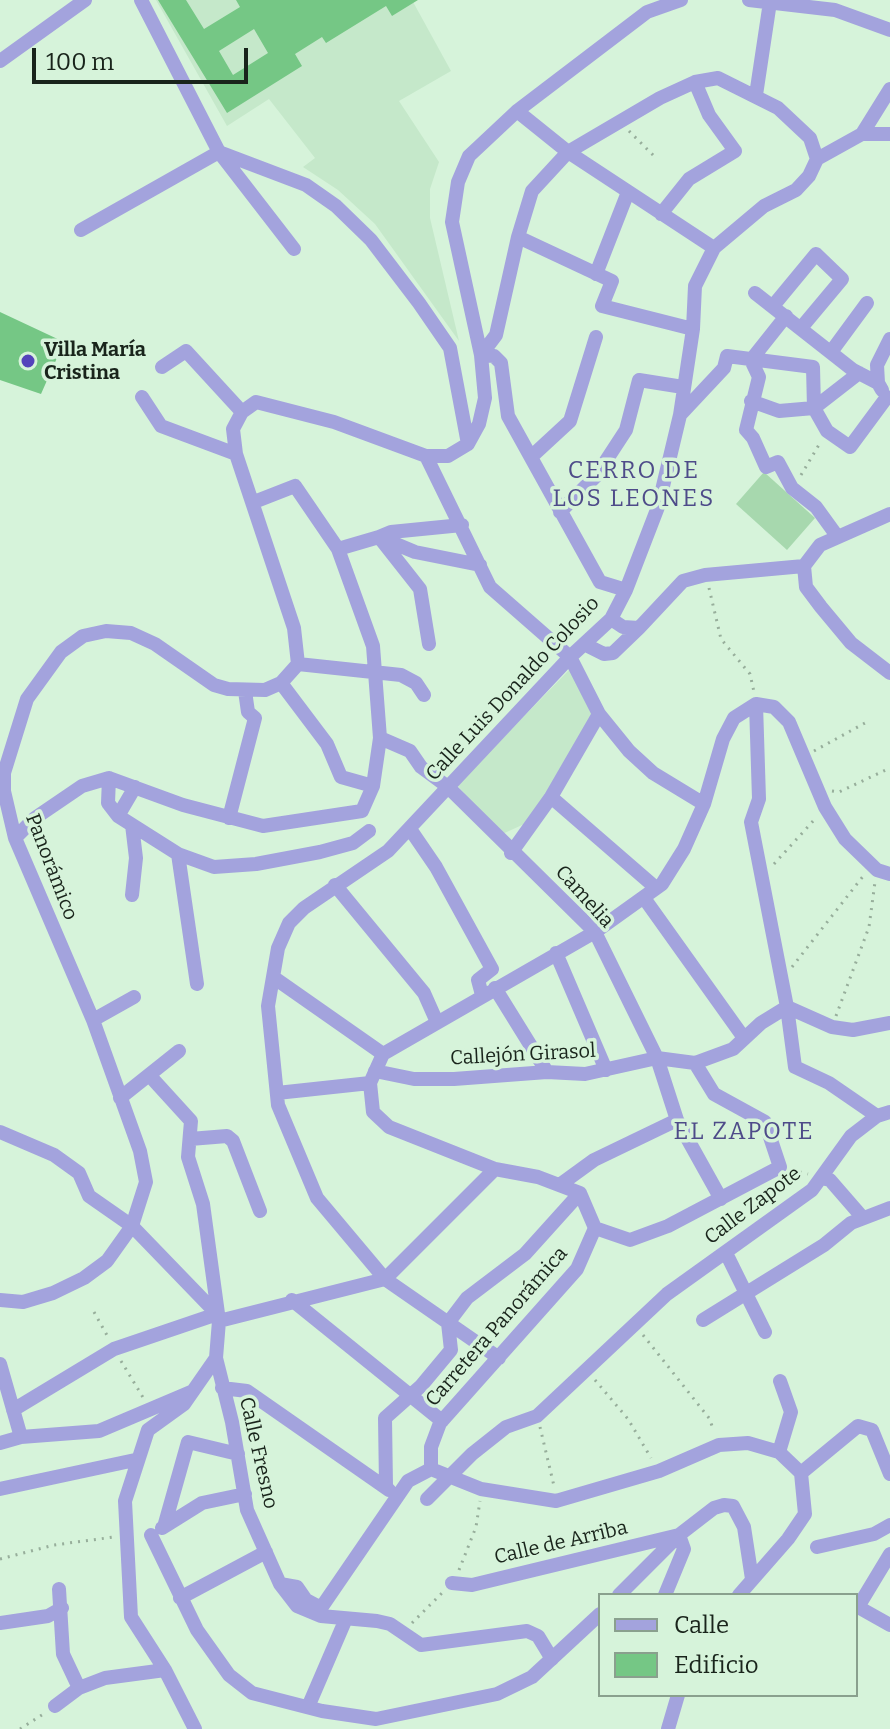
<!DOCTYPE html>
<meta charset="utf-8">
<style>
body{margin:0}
#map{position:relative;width:890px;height:1729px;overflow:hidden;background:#d6f3da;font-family:Bitter,serif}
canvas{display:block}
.legend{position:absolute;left:598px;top:1593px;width:260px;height:104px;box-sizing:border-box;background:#d6f3da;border:2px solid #8aa08e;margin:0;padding:10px 14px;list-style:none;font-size:24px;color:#19241b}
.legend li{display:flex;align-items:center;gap:16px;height:40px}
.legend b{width:40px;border:2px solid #8aa08e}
.scale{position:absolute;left:32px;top:48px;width:216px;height:36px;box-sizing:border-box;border:4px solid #19241b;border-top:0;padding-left:10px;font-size:24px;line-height:28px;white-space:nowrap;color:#19241b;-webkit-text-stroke:6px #d6f3da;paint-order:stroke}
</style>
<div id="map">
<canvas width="890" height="1729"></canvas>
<ul class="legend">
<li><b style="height:10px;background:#a3a3dd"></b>Calle</li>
<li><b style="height:22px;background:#75c785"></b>Edificio</li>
</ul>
<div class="scale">100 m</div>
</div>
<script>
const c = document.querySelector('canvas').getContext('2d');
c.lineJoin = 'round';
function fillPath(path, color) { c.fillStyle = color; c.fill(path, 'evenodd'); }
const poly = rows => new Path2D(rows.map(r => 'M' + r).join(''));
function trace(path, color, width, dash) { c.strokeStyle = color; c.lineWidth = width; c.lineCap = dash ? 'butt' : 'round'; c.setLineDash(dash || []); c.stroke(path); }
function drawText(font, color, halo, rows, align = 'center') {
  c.font = font + ' Bitter,serif'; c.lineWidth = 7; c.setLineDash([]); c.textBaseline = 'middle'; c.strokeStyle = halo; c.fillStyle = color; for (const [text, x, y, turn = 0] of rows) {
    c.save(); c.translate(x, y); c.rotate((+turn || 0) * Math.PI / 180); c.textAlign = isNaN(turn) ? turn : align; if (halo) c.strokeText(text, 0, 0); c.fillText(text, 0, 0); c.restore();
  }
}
const built = poly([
 [156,0,412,0,451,71,399,101,439,162,430,189,430,218,459,341,375,224,338,190,303,167,315,158,269,99,227,126],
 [570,669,594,712,531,821,500,835,457,785]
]);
const green = poly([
 [764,472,815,518,787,550,736,504]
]);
const building = poly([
 [158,0,186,0,204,29,240,7,236,0,418,0,392,16,386,6,326,43,322,37,295,54,302,66,227,113],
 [254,29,268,53,233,75,219,51],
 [0,312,64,342,41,394,0,380]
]);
const path = poly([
 [629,131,654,156],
 [801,475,820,443],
 [709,588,721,639,750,674,754,692],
 [814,751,865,723],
 [832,791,839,792,890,768],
 [774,864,815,819],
 [792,967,864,875],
 [836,1016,869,927,875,882],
 [792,1170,808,1174],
 [94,1312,108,1337],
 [643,1335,709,1418,714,1431],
 [121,1361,144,1399],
 [595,1380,628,1419,651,1458],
 [540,1427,554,1486],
 [0,1559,54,1545,114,1537],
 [459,1570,476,1527,480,1501],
 [412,1623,443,1592],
 [20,1729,45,1713]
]);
const minor = poly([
 [141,0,219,152,306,185,336,206,371,240,419,303,450,348,468,444],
 [749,0,835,10,890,30],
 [0,61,85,0],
 [756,95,770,2],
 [517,111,568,152,714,248],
 [862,134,890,89],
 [817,159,862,134,890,134],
 [661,214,689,179,735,151,709,115,695,82],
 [81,230,219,152,294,249],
 [518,237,612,281,602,306,693,329],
 [596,274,628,192],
 [755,293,853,370,878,383],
 [773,306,816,254,842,279,801,328],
 [831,352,867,303],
 [481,355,496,335,518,237,532,191,568,152,660,98,695,82,718,78,778,108,810,138,817,159,809,176,796,190,764,206,714,248,695,286,693,329,680,415,658,507,626,590,611,619,570,657,388,851,304,908,289,923,278,948,268,1006,278,1105,317,1198,385,1279,499,1358],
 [481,355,494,356,501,363,508,416,600,582,626,590],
 [751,360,759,377,746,430,753,438,766,467,778,462,792,488,816,507,837,536],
 [751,360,786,316],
 [162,367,186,351,242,412],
 [882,390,878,383,877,365,890,339],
 [142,397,161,426,236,454],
 [751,401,779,411,814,408,859,373],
 [680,415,724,368,727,356,813,367,814,408,827,431,850,447,887,397],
 [468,444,479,424,485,398,481,355,452,222,458,182,469,156,517,111,647,12,681,0],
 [426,456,490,587,570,657,599,714,629,751,653,773,704,804],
 [531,457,570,421,596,337],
 [254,502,295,486,338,549,373,646,380,738,373,786,362,811],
 [560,512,596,476,626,430,639,380,683,387],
 [338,549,379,537,415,552,480,565],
 [804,566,806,587,821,607,851,643,890,673],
 [804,566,820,545,890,514],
 [611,619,623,627,639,628,683,581,705,575,804,566],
 [429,644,420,589,379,537,391,532,462,525],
 [584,644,604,654,613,653,639,628],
 [298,664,401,675,416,683,424,695],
 [281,683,327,744,341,777,373,786],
 [756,704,759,799,751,822,787,1007,795,1067,829,1083,877,1116],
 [380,738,410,751,421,767,448,787,595,932,657,1058,677,1120,721,1199],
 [109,778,108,803,118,816,178,854,214,867,256,864,320,852,353,843,369,831],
 [551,797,656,888],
 [118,816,135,787],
 [229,818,255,718,248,712,245,691],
 [410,829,436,867,492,969,478,980,482,995],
 [15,838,35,818,82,786,109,778,183,805,263,826,362,811],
 [511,853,551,797,599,714],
 [178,854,197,984],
 [335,885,424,993,436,1020],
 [132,895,136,858,132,825],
 [644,898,744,1038],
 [556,953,606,1070],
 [273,977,383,1054],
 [495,988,547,1072],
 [787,1007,832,1027,853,1030,890,1023],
 [93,1020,134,997],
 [375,1071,414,1079,454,1079,547,1072,585,1074,657,1058,695,1063,733,1049,761,1023,787,1007],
 [150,1076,191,1121,188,1157,203,1204,219,1321,216,1358,232,1422,247,1510,280,1584,297,1606,321,1616,377,1621,390,1624,421,1645,527,1631,538,1636,552,1659],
 [277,1093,370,1083],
 [120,1098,179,1051],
 [0,1132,54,1155,79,1173,89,1196,132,1226,217,1314,114,1349,13,1410],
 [190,1139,227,1136,233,1141,260,1211],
 [821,1178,830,1180,863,1218],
 [561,1184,594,1160,677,1120],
 [595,1228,630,1240,668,1226,780,1167,765,1122,714,1094,695,1063],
 [726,1253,765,1332],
 [385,1279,495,1169],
 [0,1300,23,1302,53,1293,84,1278,107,1261,132,1226,146,1182,140,1151,93,1020,15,838,4,791,4,773,27,699,61,652,83,636,106,631,131,633,155,644,214,685,228,689,265,690,281,683,298,664,294,628,236,454,233,429,242,412,256,402,334,422,426,456,448,456,468,444],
 [292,1300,442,1421],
 [703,1320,824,1245,851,1223,890,1208],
 [219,1321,385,1279],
 [0,1364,21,1437],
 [222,1388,247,1391,389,1490],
 [0,1443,21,1437,99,1431,191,1392],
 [779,1452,791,1412,780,1381],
 [801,1473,858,1426,872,1430,890,1474],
 [386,1486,385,1418,421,1386,451,1350,448,1323,467,1298,525,1254,580,1193],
 [0,1489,135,1460],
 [427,1499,472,1454,506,1427,537,1416,667,1294,812,1190,851,1136,877,1116,890,1112],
 [164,1527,188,1442,238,1454],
 [162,1528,202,1503,245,1494],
 [151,1535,197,1630,229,1675,252,1693,322,1711,376,1719,497,1694,532,1677,600,1614],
 [817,1547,874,1534,890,1525],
 [890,1554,858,1607,890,1625],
 [452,1583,472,1585,679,1535,684,1549,665,1595],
 [280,1584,297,1587,306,1600,321,1608,408,1481,431,1469],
 [59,1589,63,1654,79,1688],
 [619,1595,679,1535,714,1508,724,1505,733,1506,744,1527,752,1579],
 [739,1595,788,1539,805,1514,801,1473,779,1452,748,1443,719,1445,659,1471,556,1501,481,1489,431,1469,431,1447,440,1423,577,1269,595,1228,580,1193,538,1177,495,1169,389,1127,373,1112,370,1083,383,1054,595,932,662,884,684,849,704,804,723,739,734,718,756,704,774,707,789,722,825,807,845,839,877,870,890,874],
 [180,1598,266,1552],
 [0,1623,48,1616,62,1608],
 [55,1706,79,1688,105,1678,165,1670],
 [308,1707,345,1621],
 [195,1729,165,1670,131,1617,125,1501,148,1430,184,1404,216,1358],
 [668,1729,678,1695]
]);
const markers = [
 [28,361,8,"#5443bb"]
];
const poiNames = [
 ["Villa María",44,350],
 ["Cristina",44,373]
];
const streetNames = [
 ["Calle Luis Donaldo Colosio",513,689,-47],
 ["Panorámico",51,867,69],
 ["Camelia",584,897,48],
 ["Callejón Girasol",523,1055,-3],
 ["Calle Zapote",753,1206,-37],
 ["Carretera Panorámica",497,1327,-49],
 ["Calle Fresno",258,1453,77],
 ["Calle de Arriba",561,1543,-13]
];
const quarterNames = [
 ["CERRO DE",634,471],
 ["LOS LEONES",634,499],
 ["EL ZAPOTE",744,1132]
];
fillPath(built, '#c5e8ca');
fillPath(green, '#a7d8ae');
fillPath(building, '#75c785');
trace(path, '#97ae9b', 3, [2, 6]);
trace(minor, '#a3a3dd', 14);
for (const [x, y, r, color] of markers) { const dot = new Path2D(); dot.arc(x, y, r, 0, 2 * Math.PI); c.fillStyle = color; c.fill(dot); trace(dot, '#d6f3da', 3); }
drawText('bold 20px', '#19241b', '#d6f3da', poiNames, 'left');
drawText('20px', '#19241b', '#d6f3da', streetNames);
c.letterSpacing = '2px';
drawText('24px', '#4e4b89', '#d6f3da', quarterNames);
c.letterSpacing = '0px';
</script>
